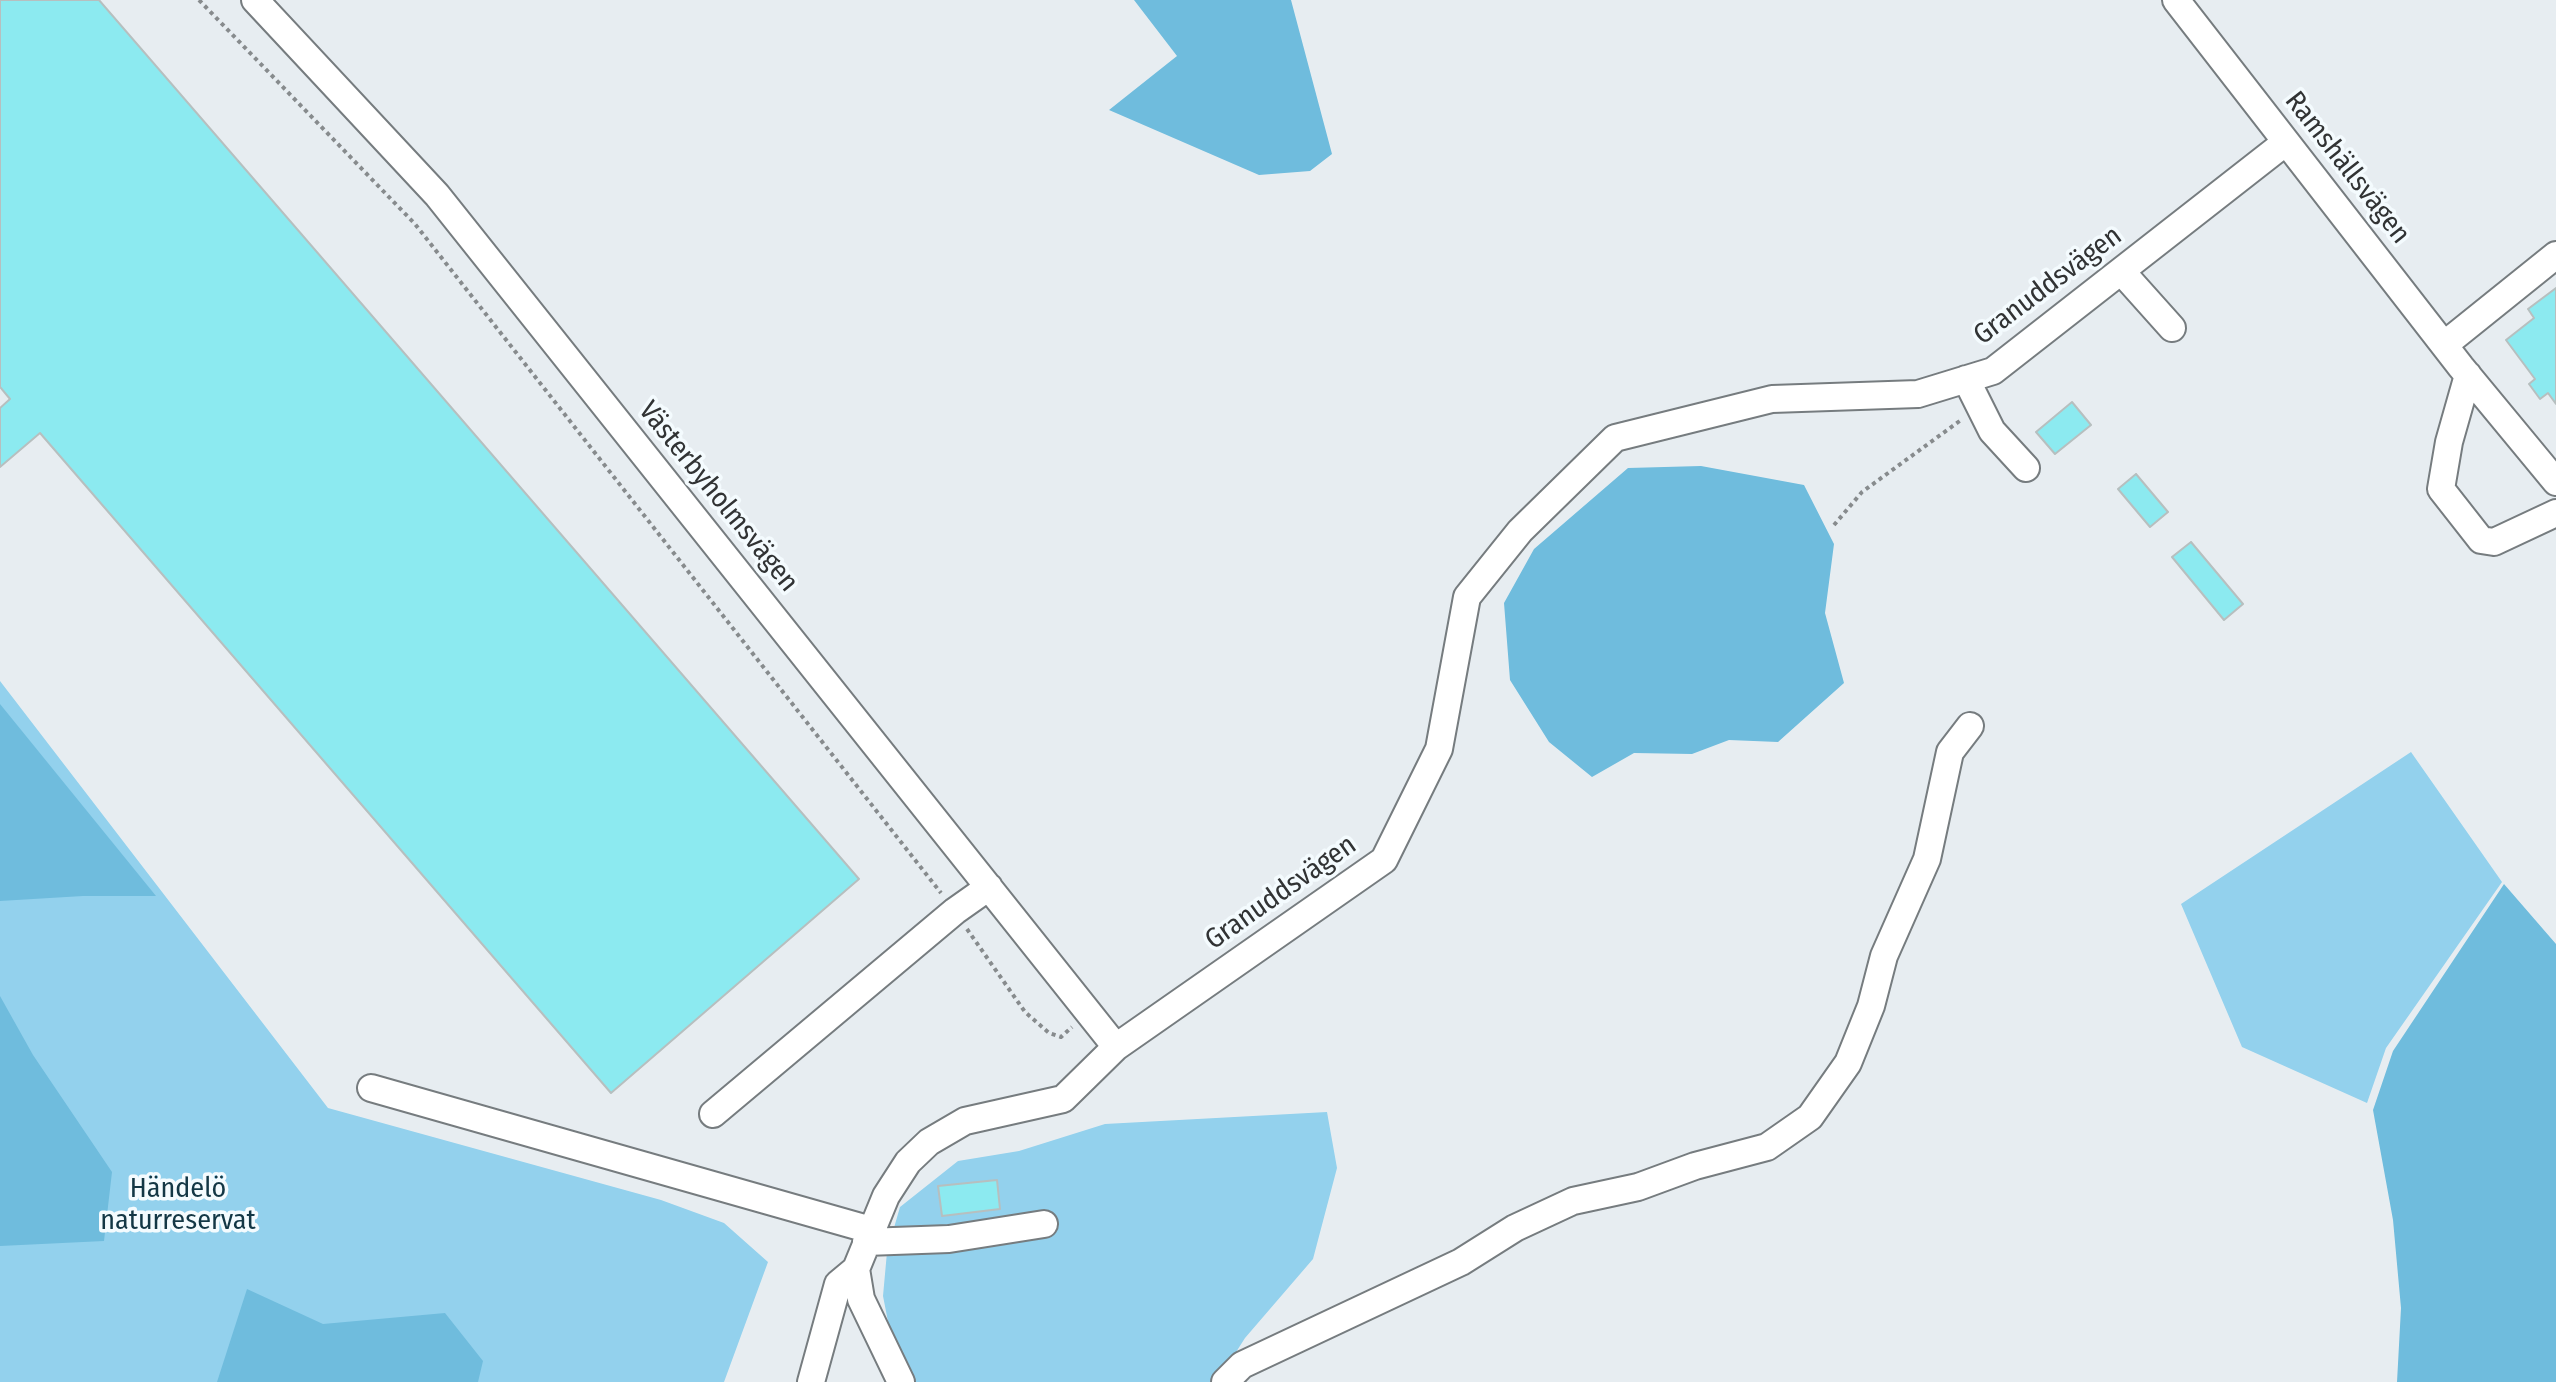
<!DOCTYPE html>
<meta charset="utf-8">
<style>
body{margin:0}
canvas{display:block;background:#e7edf1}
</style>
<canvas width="2556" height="1382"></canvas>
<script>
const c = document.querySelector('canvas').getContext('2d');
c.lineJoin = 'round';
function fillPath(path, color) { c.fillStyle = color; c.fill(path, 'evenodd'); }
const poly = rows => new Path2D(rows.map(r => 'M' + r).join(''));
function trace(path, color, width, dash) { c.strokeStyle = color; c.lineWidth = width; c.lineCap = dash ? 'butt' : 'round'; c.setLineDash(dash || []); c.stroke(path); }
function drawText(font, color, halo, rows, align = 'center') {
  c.font = font + ' "Fira Sans Condensed",sans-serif'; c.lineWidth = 7; c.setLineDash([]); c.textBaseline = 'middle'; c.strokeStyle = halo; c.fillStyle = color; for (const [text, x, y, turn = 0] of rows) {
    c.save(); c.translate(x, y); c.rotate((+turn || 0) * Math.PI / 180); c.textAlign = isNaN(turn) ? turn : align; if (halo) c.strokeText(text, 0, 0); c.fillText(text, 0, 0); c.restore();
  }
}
const green = poly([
 [0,681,328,1108,661,1200,724,1223,768,1262,724,1382,0,1382],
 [2411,752,2502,882,2386,1048,2367,1103,2242,1047,2181,904],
 [1327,1112,1337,1168,1313,1259,1245,1338,1217,1382,916,1382,892,1342,883,1296,887,1252,900,1207,958,1161,1019,1151,1105,1124]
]);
const forest = poly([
 [1134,0,1291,0,1332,154,1310,171,1259,175,1109,110,1177,56],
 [1701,466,1804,485,1834,544,1825,613,1844,683,1778,742,1729,740,1692,754,1634,753,1592,777,1549,742,1510,680,1504,603,1534,549,1628,468],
 [0,704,156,896,83,896,0,901],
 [2504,884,2556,944,2556,1382,2397,1382,2401,1308,2393,1220,2373,1110,2393,1051],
 [0,996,33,1055,112,1172,104,1241,0,1246],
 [247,1289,323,1324,445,1313,483,1361,478,1382,217,1382]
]);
const building = poly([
 [0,0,99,0,859,879,611,1093,40,433,0,467,0,408,10,399,0,387,0,0],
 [2556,288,2556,404,2548,393,2540,399,2529,384,2535,379,2506,340,2534,318,2528,309,2556,288],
 [2072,402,2091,425,2055,454,2036,432,2072,402],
 [2136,474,2168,512,2150,527,2118,489,2136,474],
 [2191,542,2243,604,2224,620,2172,557,2191,542],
 [997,1180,1000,1209,942,1216,938,1186,997,1180]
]);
const path = poly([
 [199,0,415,224,941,893],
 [1834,525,1862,492,1961,420],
 [967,929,1025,1012,1049,1033,1061,1037,1072,1027]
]);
const minor = poly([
 [255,0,437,195,1116,1047],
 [2176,0,2461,367,2556,482],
 [2121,271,2172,328],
 [2444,345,2556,255],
 [2468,375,2449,442,2441,489,2481,540,2494,542,2556,513],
 [1966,379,1992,431,2026,468],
 [371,1088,871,1230],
 [713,1114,955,911,989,887],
 [866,1242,949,1239,1044,1224],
 [811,1382,838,1284,856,1269],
 [901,1382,861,1299,856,1269,886,1196,908,1162,929,1142,965,1121,1063,1099,1116,1047,1384,860,1439,749,1467,597,1520,531,1615,438,1772,399,1918,394,1993,371,2286,142],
 [1225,1382,1242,1365,1461,1262,1515,1228,1573,1201,1638,1187,1695,1166,1767,1147,1810,1117,1848,1063,1871,1006,1884,956,1927,859,1950,752,1970,726]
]);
const streetNames = [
 ["Ramshällsvägen",2347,168,52],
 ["Granuddsvägen",2048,286,-37],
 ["Västerbyholmsvägen",718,497,51],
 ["Granuddsvägen",1281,893,-35]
];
const parkNames = [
 ["Händelö",178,1189],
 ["naturreservat",178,1221]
];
fillPath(green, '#93d1ed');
fillPath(forest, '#6fbcdd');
fillPath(building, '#8ceaf0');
trace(building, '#b7bfbf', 2);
trace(minor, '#767c7f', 30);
trace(path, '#878b8d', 4, [4, 4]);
trace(minor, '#fff', 26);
drawText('28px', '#313334', '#f4fbfe', streetNames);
drawText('28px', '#133745', '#f4fbfe', parkNames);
</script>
